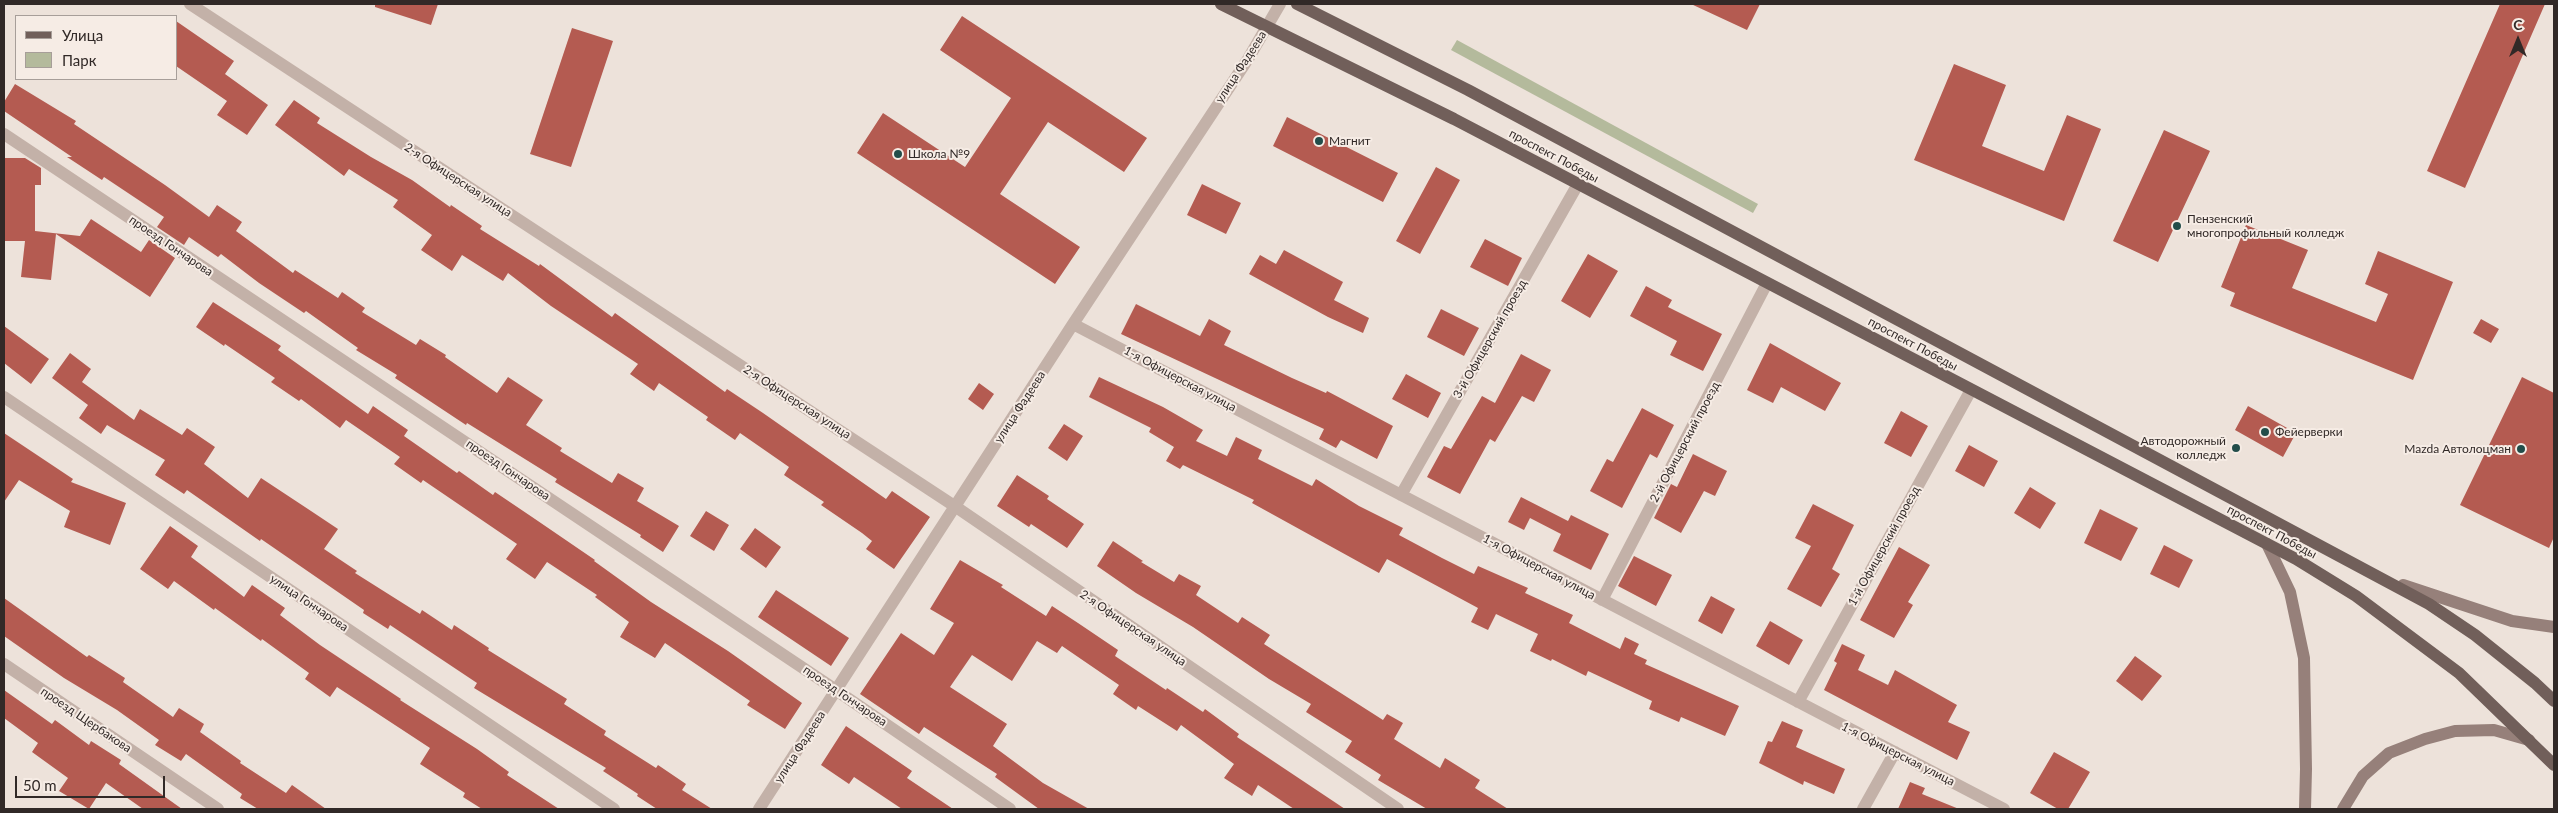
<!DOCTYPE html>
<meta charset="utf-8">
<style>
body{margin:0}
#map{position:relative;width:2558px;height:813px;overflow:hidden;background:#ede2da;font-family:Lato,sans-serif}
canvas{display:block}
.frame{position:absolute;inset:0;border:5px solid #312927;pointer-events:none}
.legend{position:absolute;left:15px;top:15px;width:162px;height:65px;box-sizing:border-box;background:#f6ece5;border:1px solid #a79e99;margin:0;padding:6px 9px;list-style:none;font-size:15px;color:#312927}
.legend li{display:flex;align-items:center;gap:10px;height:25px}
.legend b{width:25px;border:1px solid #a79e99}
.north{position:absolute;left:2493px;top:15px;width:50px;height:50px;-webkit-text-stroke:4px #f6ece5;paint-order:stroke;rotate:0deg;font-size:14px;font-weight:700;line-height:20px;text-align:center;color:#312927}
.north::after{content:'';display:block;margin:auto;width:18px;height:22px;background:#312927;clip-path:polygon(50% 0,100% 100%,50% 72%,0 100%)}
.scale{position:absolute;left:15px;top:776px;width:150px;height:22px;box-sizing:border-box;border:2px solid #312927;border-top:0;padding-left:6px;font-size:15px;line-height:18px;white-space:nowrap;color:#312927;-webkit-text-stroke:4px #f6ece5;paint-order:stroke}
</style>
<div id="map">
<canvas width="2558" height="813"></canvas>
<div class="frame"></div>
<ul class="legend">
<li><b style="height:6px;background:#715f5a"></b>Улица</li>
<li><b style="height:14px;background:#b4ba9c"></b>Парк</li>
</ul>
<div class="north">С</div>
<div class="scale">50 m</div>
</div>
<script>
const c = document.querySelector('canvas').getContext('2d');
c.lineJoin = 'round';
function fillPath(path, color) { c.fillStyle = color; c.fill(path, 'evenodd'); }
const poly = rows => new Path2D(rows.map(r => 'M' + r).join(''));
function trace(path, color, width, dash) { c.strokeStyle = color; c.lineWidth = width; c.lineCap = dash ? 'butt' : 'round'; c.setLineDash(dash || []); c.stroke(path); }
function drawText(font, color, halo, rows, align = 'center') {
  c.font = font + ' Lato,sans-serif'; c.lineWidth = 4; c.setLineDash([]); c.textBaseline = 'middle'; c.strokeStyle = halo; c.fillStyle = color; for (const [text, x, y, turn = 0] of rows) {
    c.save(); c.translate(x, y); c.rotate((+turn || 0) * Math.PI / 180); c.textAlign = isNaN(turn) ? turn : align; if (halo) c.strokeText(text, 0, 0); c.fillText(text, 0, 0); c.restore();
  }
}
const green = poly([
 [1457,40,1758,204,1753,213,1451,50]
]);
const building = poly([
 [375,4,438,4,431,25,375,7],
 [1691,4,1760,4,1747,30],
 [2500,4,2545,4,2465,188,2427,171],
 [962,16,1147,138,1124,172,1048,122,1000,194,1080,247,1055,284,857,153,883,113,965,167,1011,98,940,50],
 [176,21,234,61,225,74,268,105,247,135,217,115,227,101,176,66],
 [572,28,613,41,571,167,530,154],
 [1954,64,2006,85,1982,146,2044,171,2067,115,2101,129,2064,221,1914,160],
 [15,84,76,121,74,124,165,185,209,217,217,205,242,222,236,231,293,273,295,270,338,298,342,292,365,308,362,312,416,345,420,339,446,355,445,357,497,393,508,377,543,400,526,425,562,448,560,451,612,483,618,473,644,488,637,501,679,526,663,552,640,537,641,535,555,482,557,479,467,423,466,425,395,378,397,375,356,350,358,348,306,311,304,313,259,283,221,254,218,257,189,237,184,245,157,227,164,217,104,177,102,180,67,157,72,157,4,111,4,102],
 [294,100,320,118,317,123,371,157,412,180,450,207,451,205,482,226,480,229,539,266,540,264,612,317,615,313,725,392,727,389,763,413,886,499,892,491,930,517,894,569,866,549,872,541,862,533,821,505,824,502,784,475,789,467,740,433,735,440,706,420,708,417,659,383,654,391,630,374,638,364,551,306,508,273,503,281,462,255,452,271,421,250,432,235,393,207,398,200,349,169,344,176,275,125],
 [1287,117,1398,173,1383,202,1273,146],
 [2164,130,2210,151,2158,262,2113,241],
 [4,158,25,158,41,168,41,185,35,185,35,231,80,236,91,219,141,252,149,240,175,258,150,297,56,234,51,280,21,277,25,241,4,241],
 [1436,167,1460,180,1420,254,1396,241],
 [1202,184,1241,203,1226,234,1187,215],
 [2246,225,2308,250,2292,288,2376,322,2388,294,2365,284,2378,251,2453,282,2413,380,2230,306,2235,293,2221,287],
 [1485,239,1522,258,1508,286,1470,267],
 [1284,250,1343,282,1334,300,1369,318,1363,333,1328,317,1249,274,1260,255,1276,264],
 [1588,254,1618,271,1590,318,1561,301],
 [1646,286,1672,300,1668,307,1722,334,1703,371,1670,355,1677,341,1630,316],
 [213,302,281,346,278,350,368,414,373,406,408,430,404,436,457,473,459,471,493,495,495,492,535,519,595,560,594,561,651,602,728,651,802,703,785,729,747,705,750,701,665,643,655,658,620,637,629,622,595,597,597,595,547,562,535,579,506,559,517,544,423,480,421,483,394,464,400,457,346,420,340,428,301,399,299,401,271,382,275,378,225,344,224,346,196,327],
 [1136,304,1200,336,1209,319,1231,331,1224,345,1292,378,1326,393,1327,391,1393,426,1377,459,1341,440,1336,448,1319,439,1324,429,1121,334],
 [1441,309,1479,328,1464,356,1427,337],
 [2481,319,2499,329,2491,343,2473,333],
 [4,326,49,359,31,384,4,363],
 [1770,343,1841,383,1825,411,1781,387,1773,403,1747,390],
 [70,353,91,369,82,382,134,420,140,409,182,435,187,428,215,447,204,464,248,498,261,478,311,511,338,529,324,549,357,571,355,573,420,614,422,610,452,630,454,625,489,648,488,650,567,699,564,704,606,731,604,735,656,768,658,765,686,784,682,790,712,809,657,809,637,796,638,794,603,771,606,768,474,688,477,683,390,625,388,629,363,613,364,610,261,539,260,541,187,490,184,494,155,475,165,460,107,425,101,434,79,418,88,405,52,378],
 [1521,354,1551,370,1534,402,1522,396,1495,442,1490,439,1460,494,1427,477,1444,446,1451,449,1482,396,1495,403],
 [1406,374,1441,393,1428,418,1392,399],
 [1099,377,1163,407,1203,430,1196,441,1227,456,1236,437,1262,450,1258,459,1312,486,1316,479,1359,506,1403,528,1399,535,1442,558,1474,574,1478,566,1528,588,1525,593,1573,615,1569,623,1620,649,1625,637,1639,644,1634,654,1647,660,1645,664,1739,706,1725,736,1681,717,1679,722,1649,709,1652,701,1588,671,1586,676,1552,659,1551,661,1530,651,1538,634,1496,614,1488,630,1471,622,1478,608,1387,559,1379,573,1252,503,1254,500,1183,465,1180,469,1166,461,1174,447,1149,432,1151,428,1089,397],
 [2522,377,2554,393,2554,537,2549,548,2460,505],
 [979,383,994,394,983,410,968,399],
 [2248,406,2296,433,2283,457,2235,430],
 [1642,408,1674,425,1657,458,1650,454,1622,508,1590,491,1607,459,1613,462],
 [1901,411,1928,426,1911,457,1884,443],
 [1064,424,1083,436,1067,461,1048,448],
 [4,433,73,479,71,482,126,503,110,545,64,527,70,511,19,480,4,502],
 [1969,445,1998,461,1984,487,1955,471],
 [1693,454,1727,471,1715,496,1704,491,1681,533,1654,518,1671,484,1677,487],
 [1017,475,1049,496,1047,499,1084,524,1067,548,1031,524,1029,527,997,506],
 [2030,487,2056,503,2040,529,2014,513],
 [1521,497,1568,521,1571,515,1609,534,1591,570,1553,551,1561,534,1530,518,1524,530,1508,522],
 [1813,504,1854,525,1832,569,1840,574,1821,607,1787,589,1811,546,1795,538],
 [2100,509,2138,528,2121,561,2084,543],
 [706,511,729,525,714,551,690,536],
 [170,526,198,546,191,557,244,597,252,585,285,608,280,615,320,645,401,699,400,700,477,749,509,772,507,775,559,809,482,809,463,797,465,793,420,764,430,748,337,687,330,697,305,679,309,673,262,639,261,641,215,608,214,610,174,581,168,589,140,569],
 [755,528,781,547,766,568,740,549],
 [1113,541,1143,561,1141,562,1174,582,1179,574,1201,586,1196,595,1238,623,1242,617,1270,635,1264,644,1383,720,1387,714,1403,723,1394,739,1440,768,1445,758,1480,780,1475,788,1508,809,1427,809,1378,780,1381,775,1345,752,1352,741,1306,712,1311,704,1269,679,1193,627,1136,593,1097,566],
 [2164,545,2193,560,2179,588,2150,574],
 [1899,547,1930,565,1908,602,1913,605,1894,638,1860,620],
 [1634,556,1672,575,1656,606,1618,586],
 [960,560,1003,585,1001,587,1046,616,1052,606,1078,623,1118,650,1115,656,1166,690,1167,688,1203,712,1205,709,1239,734,1237,737,1345,809,1294,809,1258,785,1252,796,1224,778,1234,764,1181,725,1177,731,1138,706,1136,710,1113,694,1119,685,1062,646,1057,653,1037,641,1012,681,972,655,950,687,1007,724,993,746,1043,783,1089,809,1039,809,995,777,997,774,924,727,919,734,860,694,901,633,934,655,954,623,930,609],
 [776,590,849,638,831,666,758,617],
 [1711,596,1735,609,1722,634,1698,621],
 [4,598,87,657,89,655,125,678,123,682,173,717,179,708,204,724,200,732,241,761,240,763,286,793,292,785,326,809,258,809,240,798,242,794,186,754,181,761,155,745,159,740,117,710,64,678,4,636],
 [1770,621,1803,640,1789,665,1756,646],
 [1842,644,1865,655,1858,670,1888,685,1895,670,1957,705,1948,722,1970,732,1957,760,1824,690,1837,663,1834,661],
 [2135,656,2162,676,2142,701,2116,681],
 [4,690,52,724,55,720,89,745,91,741,121,760,119,764,182,809,143,809,106,783,89,809,59,791,68,778,32,752,38,743,4,718],
 [1782,721,1803,730,1796,747,1845,769,1834,794,1804,781,1803,785,1759,763,1768,741,1772,742],
 [846,726,912,771,907,778,953,809,902,809,854,777,849,784,821,765],
 [2054,752,2090,772,2068,809,2058,809,2030,793],
 [1910,782,1925,788,1922,794,1959,809,1898,809]
]);
const street = poly([
 [190,4,956,507,1398,809],
 [4,134,827,684,1010,809],
 [1073,324,2004,809],
 [4,397,614,809],
 [1401,495,1578,184],
 [1602,600,1767,283],
 [4,664,218,809],
 [1798,702,1971,390],
 [759,809,1073,324,1248,59,1280,4],
 [1863,809,1895,752]
]);
const secondary = poly([
 [2267,544,2290,592,2304,658,2306,769,2305,809],
 [2403,585,2512,621,2554,627],
 [2343,809,2363,776,2389,753,2425,739,2455,731,2494,730,2529,740]
]);
const primary = poly([
 [1221,4,1454,119,2296,559,2356,596,2459,673,2554,765],
 [1297,4,1468,90,2429,604,2475,635,2535,683,2554,701]
]);
const markers = [
 [1319,141,5,"#224d4a"],
 [898,154,5,"#224d4a"],
 [2177,226,5,"#224d4a"],
 [2265,432,5,"#224d4a"],
 [2236,448,5,"#224d4a"],
 [2521,449,5,"#224d4a"]
];
const streetNames = [
 ["улица Фадеева",1241,67,-57],
 ["проспект Победы",1554,156,28],
 ["2-я Офицерская улица",458,180,33],
 ["проезд Гончарова",171,246,34],
 ["3-й Офицерский проезд",1490,339,-60],
 ["проспект Победы",1913,344,28],
 ["1-я Офицерская улица",1180,379,28],
 ["2-я Офицерская улица",797,402,33],
 ["улица Фадеева",1020,407,-57],
 ["2-й Офицерский проезд",1685,442,-62],
 ["проезд Гончарова",508,470,34],
 ["проспект Победы",2272,532,28],
 ["1-й Офицерский проезд",1884,546,-61],
 ["1-я Офицерская улица",1539,567,28],
 ["улица Гончарова",309,603,34],
 ["2-я Офицерская улица",1133,628,34],
 ["проезд Гончарова",845,696,34],
 ["проезд Щербакова",86,720,34],
 ["улица Фадеева",800,747,-57],
 ["1-я Офицерская улица",1898,754,27]
];
const poiNames = [
 ["Магнит",1329,141],
 ["Школа №9",908,154],
 ["Пензенский",2187,219],
 ["многопрофильный колледж",2187,233],
 ["Фейерверки",2275,432],
 ["Автодорожный",2226,441,"right"],
 ["колледж",2226,455,"right"],
 ["Mazda Автолоцман",2511,449,"right"]
];
fillPath(green, '#b4ba9c');
fillPath(building, '#b45b51');
trace(street, '#c3b1a8', 12);
trace(secondary, '#96807a', 12);
trace(primary, '#715f5a', 12);
for (const [x, y, r, color] of markers) { const dot = new Path2D(); dot.arc(x, y, r, 0, 2 * Math.PI); c.fillStyle = color; c.fill(dot); trace(dot, '#f6ece5', 2); }
drawText('12px', '#312927', '#f6ece5', streetNames);
drawText('12px', '#312927', '#f6ece5', poiNames, 'left');
</script>
